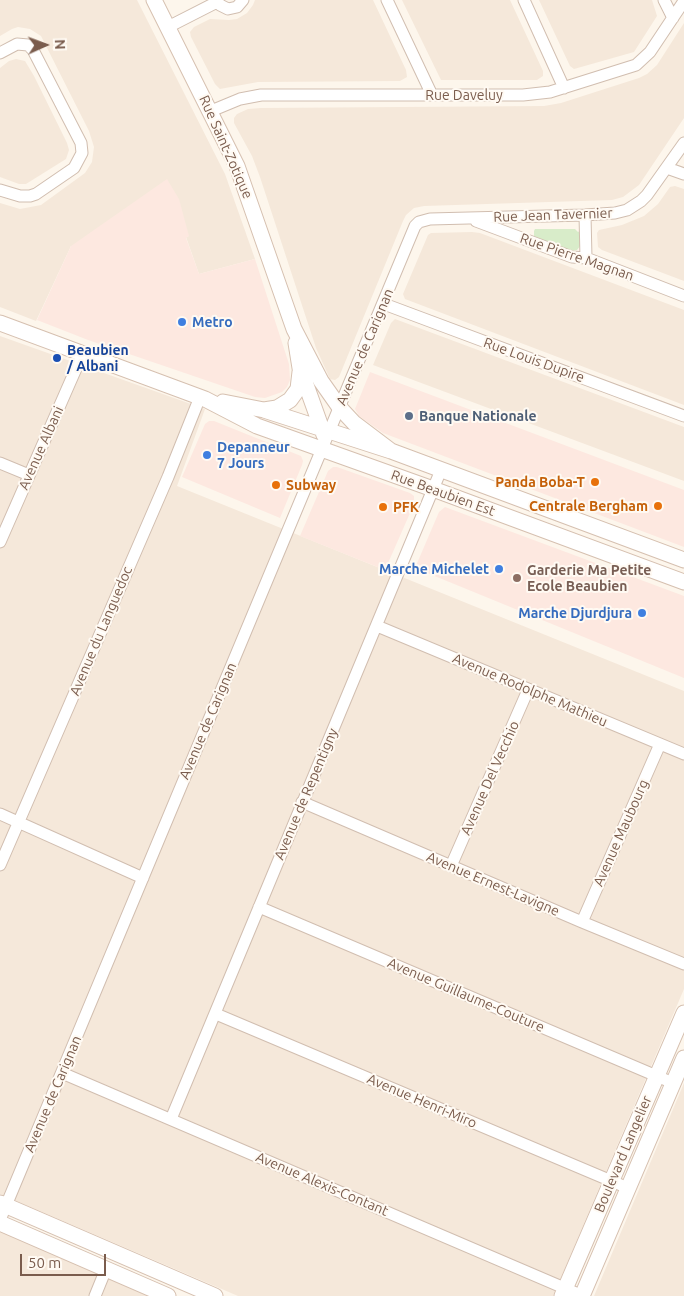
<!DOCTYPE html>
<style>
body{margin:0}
#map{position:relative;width:684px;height:1296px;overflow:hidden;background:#fdf6ec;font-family:Ubuntu,sans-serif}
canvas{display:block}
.north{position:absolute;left:20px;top:20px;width:50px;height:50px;-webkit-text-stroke:4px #fffaf3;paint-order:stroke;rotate:88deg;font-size:14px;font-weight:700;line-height:20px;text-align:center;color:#7a5c4d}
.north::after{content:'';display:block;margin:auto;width:18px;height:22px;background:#7a5c4d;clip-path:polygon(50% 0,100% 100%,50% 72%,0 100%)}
.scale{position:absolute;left:20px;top:1254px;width:86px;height:22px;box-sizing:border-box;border:2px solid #7a5c4d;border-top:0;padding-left:6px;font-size:15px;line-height:18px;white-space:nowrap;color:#7a5c4d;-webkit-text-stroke:4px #fffaf3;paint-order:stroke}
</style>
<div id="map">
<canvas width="684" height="1296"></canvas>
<div class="north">N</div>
<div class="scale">50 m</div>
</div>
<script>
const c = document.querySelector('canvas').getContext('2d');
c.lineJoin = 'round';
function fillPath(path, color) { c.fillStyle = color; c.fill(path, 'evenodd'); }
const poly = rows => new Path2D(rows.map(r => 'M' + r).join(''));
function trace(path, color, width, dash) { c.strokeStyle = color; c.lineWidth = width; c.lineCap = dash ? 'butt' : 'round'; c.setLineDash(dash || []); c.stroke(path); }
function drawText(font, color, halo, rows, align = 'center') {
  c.font = font + ' Ubuntu,sans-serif'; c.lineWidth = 4; c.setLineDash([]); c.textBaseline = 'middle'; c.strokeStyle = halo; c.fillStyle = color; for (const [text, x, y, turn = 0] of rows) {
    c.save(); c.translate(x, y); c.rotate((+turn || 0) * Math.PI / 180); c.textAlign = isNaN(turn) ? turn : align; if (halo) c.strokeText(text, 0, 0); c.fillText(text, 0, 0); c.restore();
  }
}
const residential = poly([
 [0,0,137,0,225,174,255,259,199,274,186,237,189,236,71,246,36,321,0,307,0,203,20,209,41,205,85,173,92,162,94,147,89,131,41,36,30,29,18,27,12,29,0,36],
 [255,0,373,0,406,70,407,77,400,81,258,82,220,89,215,84,191,37,190,32,194,27,210,19,229,20,237,19,247,13,253,5],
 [402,0,510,0,543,71,543,76,537,80,441,80],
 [539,0,652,0,657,16,634,52,574,69,570,66],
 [684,23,684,118,639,185,623,197,612,200,424,206,414,208,406,215,403,221,339,377,335,380,330,379,316,348,260,177,252,156,234,123,234,118,237,114,248,109,261,108,544,106,561,103,639,78,647,74,657,65],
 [16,59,25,61,34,76,67,143,69,150,66,159,26,184,19,184,0,177,0,68,9,61],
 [675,186,684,189,684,281,602,250,598,247,597,233,599,230,622,225,644,216,658,204,670,187],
 [472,232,480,233,684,310,684,405,405,299,403,294,428,235,431,233],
 [395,319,684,427,684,481,373,365,391,323],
 [0,336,205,409,177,486,684,691,684,989,553,1296,238,1296,0,1194],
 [684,1083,684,1296,594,1296],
 [0,1223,162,1296,0,1296]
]);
const commercial = poly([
 [167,179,179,199,189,236,186,238,199,274,255,259,289,364,290,380,287,387,282,392,265,398,255,397,88,340,37,320,71,246],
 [370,372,684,490,684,547,383,433,359,416,355,409],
 [209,421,214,421,301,456,303,461,302,465,280,518,182,477,205,424],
 [333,467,337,467,410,493,414,496,414,504,385,570,300,536,328,471],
 [445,507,684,596,684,678,415,568,439,512]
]);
const green = poly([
 [535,229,575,229,578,232,580,231,581,245,577,250,571,251,534,237,534,231]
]);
const street = poly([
 [217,0,220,5,228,9,237,7,243,0],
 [387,0,432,95],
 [524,0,564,88],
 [664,0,673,18],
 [168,27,217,2],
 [0,53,17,44,28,45,33,50,81,143,82,153,74,168,36,194,30,196,20,196,0,190],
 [211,111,240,99,261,95,523,95,550,92,636,65,650,52,684,1],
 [667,168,684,174],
 [585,215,586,258],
 [476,221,572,257,586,258,684,296],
 [384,304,684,416],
 [0,463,29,475],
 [0,542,82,355],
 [377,626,684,754],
 [302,802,582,922,684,964],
 [0,814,143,878],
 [0,865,168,477,200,397],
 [451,866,528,690],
 [259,907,673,1083],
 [582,922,660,744],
 [216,1014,628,1188],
 [62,1073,583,1296],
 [171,1119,441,470],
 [0,1220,415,226,419,222,430,219,585,215,615,213,627,210,641,201,647,195,684,143],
 [95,1296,106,1269]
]);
const secondary = poly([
 [154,0,237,166,294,329,321,381,340,408,354,423,391,451],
 [0,323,205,399,257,426,433,489,684,582],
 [296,343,300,368,324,435],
 [223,402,264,410,391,451,684,560],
 [264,410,277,408,290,400,298,389,300,372],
 [0,1203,215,1296],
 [0,1223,168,1296],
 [562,1296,684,1013],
 [582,1296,684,1058]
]);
const markers = [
 [182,322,5,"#3f7fe0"],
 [57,358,5,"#1a4fb4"],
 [409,416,5,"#5c6f8a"],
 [207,455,5,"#3f7fe0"],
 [595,482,5,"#e8710a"],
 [276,485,5,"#e8710a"],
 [658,506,5,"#e8710a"],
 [383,507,5,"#e8710a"],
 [499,569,5,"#3f7fe0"],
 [517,578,5,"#8d6e63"],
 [642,613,5,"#3f7fe0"]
];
const streetNames = [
 ["Rue Daveluy",464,95],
 ["Rue Saint-Zotique",226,147,66],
 ["Rue Jean Tavernier",553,215,-2],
 ["Rue Pierre Magnan",577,257,19],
 ["Avenue de Carignan",365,347,-67],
 ["Rue Louis Dupire",534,360,20],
 ["Avenue Albani",41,448,-66],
 ["Rue Beaubien Est",443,493,20],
 ["Avenue du Languedoc",101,631,-67],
 ["Avenue Rodolphe Mathieu",530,690,23],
 ["Avenue de Carignan",208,721,-67],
 ["Avenue Del Vecchio",490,778,-66],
 ["Avenue de Repentigny",306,794,-67],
 ["Avenue Maubourg",621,833,-66],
 ["Avenue Ernest-Lavigne",493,884,23],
 ["Avenue Guillaume-Couture",466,995,23],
 ["Avenue de Carignan",53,1094,-67],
 ["Avenue Henri-Miro",422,1101,23],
 ["Boulevard Langelier",623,1154,-67],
 ["Avenue Alexis-Contant",322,1184,23]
];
const shopNames = [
 ["Metro",192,322],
 ["Depanneur",217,447],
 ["7 Jours",217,463],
 ["Marche Michelet",489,569,"right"],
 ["Marche Djurdjura",632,613,"right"]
];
const transitNames = [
 ["Beaubien",67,350],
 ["/ Albani",67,366]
];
const serviceNames = [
 ["Banque Nationale",419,416]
];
const foodNames = [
 ["Panda Boba-T",585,482],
 ["Subway",286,485,"left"],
 ["Centrale Bergham",648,506],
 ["PFK",393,507,"left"]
];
const educationNames = [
 ["Garderie Ma Petite",527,570],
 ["Ecole Beaubien",527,586]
];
fillPath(residential, '#f5e8da');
fillPath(commercial, '#fde8e0');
fillPath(green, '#d8ecc9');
trace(street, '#d1beb0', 13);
trace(secondary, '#d6c0b0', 17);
trace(street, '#fff', 11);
trace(secondary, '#fff', 15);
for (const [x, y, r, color] of markers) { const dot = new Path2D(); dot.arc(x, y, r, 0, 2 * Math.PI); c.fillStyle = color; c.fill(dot); trace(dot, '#fffaf3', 2); }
drawText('14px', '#7a5c4d', '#fffaf3', streetNames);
drawText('bold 14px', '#366cbe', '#fffaf3', shopNames, 'left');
drawText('bold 14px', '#164399', '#fffaf3', transitNames, 'left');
drawText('bold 14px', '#4e5e75', '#fffaf3', serviceNames, 'left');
drawText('bold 14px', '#c56008', '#fffaf3', foodNames, 'right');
drawText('bold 14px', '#785e54', '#fffaf3', educationNames, 'left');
</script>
